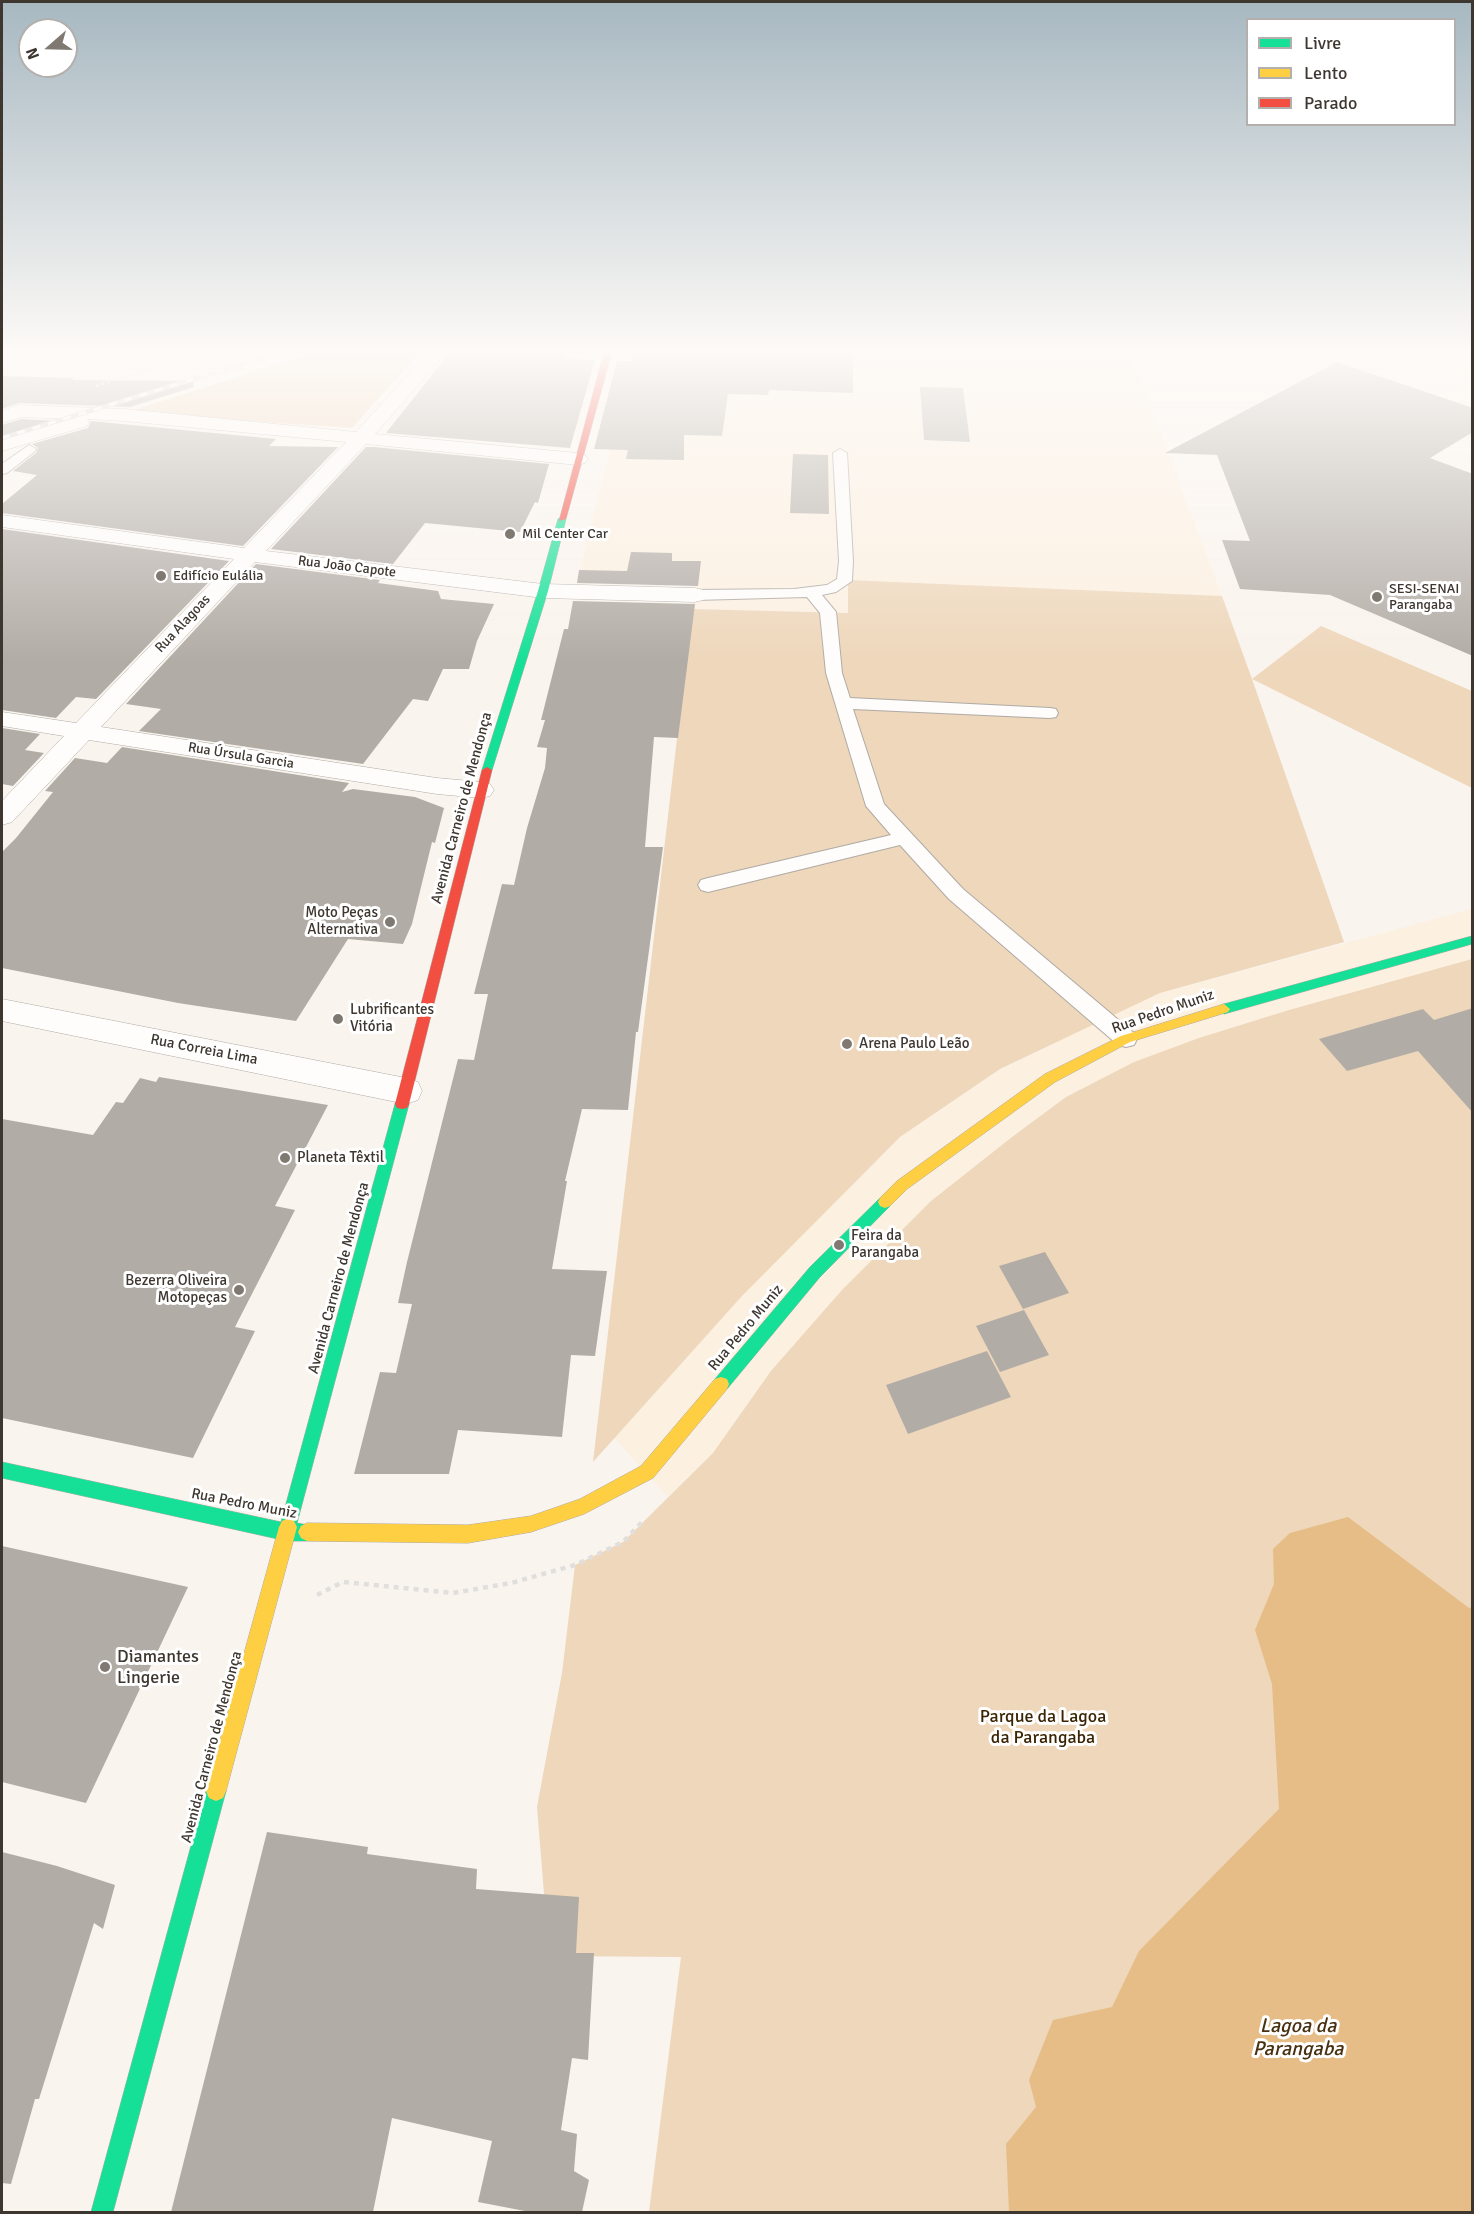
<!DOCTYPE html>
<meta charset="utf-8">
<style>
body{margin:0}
#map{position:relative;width:1474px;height:2214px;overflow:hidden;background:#faf4ee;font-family:Signika,sans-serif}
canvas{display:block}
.frame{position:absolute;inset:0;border:3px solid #3e3730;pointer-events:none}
.legend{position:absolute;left:1246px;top:18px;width:210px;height:108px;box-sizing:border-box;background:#fff;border:2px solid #b2afac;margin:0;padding:8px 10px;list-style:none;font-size:18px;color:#3e3730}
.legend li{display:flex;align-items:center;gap:12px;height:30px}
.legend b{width:30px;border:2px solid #b2afac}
.north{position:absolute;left:18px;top:18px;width:60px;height:60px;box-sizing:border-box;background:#fff;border:2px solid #b2afac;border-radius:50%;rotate:250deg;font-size:16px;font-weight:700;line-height:24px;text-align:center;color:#3e3730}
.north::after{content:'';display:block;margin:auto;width:21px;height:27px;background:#807972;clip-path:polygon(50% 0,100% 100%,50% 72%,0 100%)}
</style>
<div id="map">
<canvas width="1474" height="2214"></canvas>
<div class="frame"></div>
<ul class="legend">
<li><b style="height:8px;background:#16e098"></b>Livre</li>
<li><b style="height:8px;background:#ffcf43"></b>Lento</li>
<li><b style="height:8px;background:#f24e42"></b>Parado</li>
</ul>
<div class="north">N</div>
</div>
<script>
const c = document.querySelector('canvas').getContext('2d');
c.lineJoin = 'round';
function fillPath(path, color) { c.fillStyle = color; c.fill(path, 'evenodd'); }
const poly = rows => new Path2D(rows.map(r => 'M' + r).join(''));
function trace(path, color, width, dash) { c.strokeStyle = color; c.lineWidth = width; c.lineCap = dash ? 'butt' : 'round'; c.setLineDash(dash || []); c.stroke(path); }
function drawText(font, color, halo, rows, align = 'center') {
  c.font = font + ' Signika,sans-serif'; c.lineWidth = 6; c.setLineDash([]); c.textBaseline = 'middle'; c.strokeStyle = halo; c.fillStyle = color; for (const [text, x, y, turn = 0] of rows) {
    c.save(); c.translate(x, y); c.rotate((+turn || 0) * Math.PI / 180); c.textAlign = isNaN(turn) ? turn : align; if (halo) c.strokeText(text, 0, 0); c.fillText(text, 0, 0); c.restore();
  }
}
const built = poly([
 [633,352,1130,352,1222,596,849,580,848,613,692,609,697,576,580,571],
 [1472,909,1472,959,1289,1010,1134,1062,1066,1097,1012,1137,931,1201,842,1290,713,1453,668,1497,614,1438,742,1296,900,1137,1000,1069,1160,993]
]);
const green = poly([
 [316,352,420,352,352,428,124,413],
 [848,580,1222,596,1252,679,1321,626,1472,691,1472,788,1252,679,1344,942,1160,993,1000,1069,900,1137,742,1296,593,1462,692,609,848,613],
 [1472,959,1472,2212,649,2212,681,1957,549,1956,537,1807,562,1673,575,1565,623,1542,713,1453,771,1371,842,1290,931,1201,1012,1137,1066,1097,1134,1062,1199,1038,1289,1010]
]);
const water = poly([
 [1348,1517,1469,1608,1472,1607,1472,2212,1009,2212,1006,2144,1036,2107,1029,2080,1053,2020,1112,2007,1139,1951,1279,1809,1272,1684,1255,1630,1274,1584,1273,1549,1290,1533]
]);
const building = poly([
 [450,352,568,352,565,359,595,360,570,448,386,433],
 [633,352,853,352,853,393,769,390,768,395,728,394,722,436,684,435,684,460,626,459,628,450,594,449,617,361,631,361],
 [1337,362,1473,408,1473,432,1430,458,1473,474,1473,656,1330,595,1240,589,1222,540,1250,541,1217,455,1165,453],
 [2,376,74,378,72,380,193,381,194,387,130,407,19,403,2,409],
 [920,387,963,388,970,442,924,440],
 [21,419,58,421,2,437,2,425],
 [91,421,276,439,269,446,338,447,243,546,2,513,2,504,37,475,13,471,36,453,38,448,32,444,88,428],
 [366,447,374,447,549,464,538,503,535,502,520,532,425,523,393,564,271,549],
 [793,454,828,455,829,514,790,513],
 [2,529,229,561,96,699,76,697,56,718,2,710],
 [631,552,672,553,672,561,701,561,698,586,577,583,579,570,627,571],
 [256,564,380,580,378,583,438,591,441,599,494,604,477,641,469,669,443,669,428,701,413,699,363,764,139,731,161,709,126,704],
 [573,601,695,604,678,738,654,737,645,847,663,847,638,1032,636,1032,628,1110,582,1109,565,1181,567,1181,552,1269,607,1271,595,1356,571,1355,562,1437,458,1430,449,1474,354,1474,380,1372,396,1373,412,1304,398,1303,407,1262,458,1059,474,1060,488,994,474,994,502,884,514,885,527,828,545,768,547,748,537,747,545,720,541,720,564,629,568,629],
 [2,728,40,734,25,750,44,753,13,786,2,784],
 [122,747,349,783,342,792,353,789,415,797,444,808,435,843,432,842,412,924,403,944,348,939,296,1021,178,1003,2,968,2,852,16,838,53,792,45,791,75,758,107,763],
 [1473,1008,1473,1113,1418,1051,1347,1071,1319,1039,1423,1009,1434,1020],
 [159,1077,328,1105,275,1206,295,1210,235,1327,255,1331,193,1458,2,1418,2,1119,93,1135,116,1102,123,1103,140,1078,156,1082],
 [1045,1252,1069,1293,1023,1309,999,1266],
 [1024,1310,1049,1355,1000,1372,976,1326],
 [987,1351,1011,1397,908,1434,886,1385],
 [2,1546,188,1587,86,1803,2,1782],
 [267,1832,368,1847,367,1854,477,1869,476,1889,579,1897,576,1953,594,1953,588,2060,572,2058,561,2130,577,2134,574,2171,589,2180,582,2212,530,2212,478,2202,492,2141,392,2118,373,2212,171,2212],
 [2,1852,57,1866,115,1885,103,1929,94,1923,39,2099,35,2099,11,2184,2,2183]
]);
const pathFar1 = poly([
 [96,386,206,352]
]);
const path = poly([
 [317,1595,343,1582,453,1593,511,1583,575,1565,623,1542,643,1521]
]);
const lane = poly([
 [1466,352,1472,352,1472,356,1468,355,1466,352],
 [29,445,36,449,34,452,7,473,2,474,2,464,29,445],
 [840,449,847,453,853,561,852,581,836,592,822,595,836,612,842,673,850,698,1050,708,1056,709,1058,713,1056,717,1050,718,853,709,884,804,963,889,1134,1033,1137,1039,1134,1045,1126,1047,1118,1045,949,899,900,845,708,892,701,890,698,885,701,880,708,878,891,835,866,806,826,673,820,613,807,597,695,600,687,595,695,590,794,589,827,585,837,579,839,561,833,453,840,449]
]);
const street = poly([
 [429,352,447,352,375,434,578,453,585,455,588,459,585,463,578,465,366,444,266,551,543,584,695,588,703,590,706,595,703,600,695,602,543,598,255,562,101,727,437,778,481,782,490,784,494,790,490,796,481,798,437,794,89,740,12,822,2,825,2,801,64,736,2,726,2,712,76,723,234,559,2,527,2,515,244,548,346,442,124,421,87,419,89,422,87,426,2,451,2,439,72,419,21,417,2,423,2,411,19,405,124,409,356,432,429,352],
 [2,999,406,1078,418,1082,422,1091,418,1100,406,1104,2,1021,2,999]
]);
const fast = poly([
 [562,516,566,519,548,591,492,770,487,773,483,772,482,770,538,591,558,519,562,516],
 [1472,936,1472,944,1224,1014,1218,1009,1224,1004,1472,936],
 [402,1099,407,1100,409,1104,297,1523,313,1526,316,1532,313,1538,307,1541,287,1541,2,1478,2,1462,281,1522,395,1104,397,1100,402,1099],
 [885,1196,890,1198,892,1202,890,1206,820,1277,727,1389,721,1391,715,1389,713,1384,715,1379,810,1267,880,1198,885,1196],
 [216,1781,223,1784,226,1791,113,2212,91,2212,206,1791,209,1784,216,1781]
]);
const slow = poly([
 [1224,1004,1230,1009,1228,1012,1130,1042,1055,1082,907,1189,890,1206,885,1208,880,1206,878,1202,880,1198,897,1181,1045,1074,1121,1036,1224,1004],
 [721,1377,727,1379,729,1384,727,1389,653,1478,584,1514,531,1532,468,1543,307,1541,301,1538,298,1532,301,1526,307,1523,468,1525,531,1516,580,1499,641,1466,715,1379,721,1377],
 [288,1518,294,1521,297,1527,226,1791,223,1798,216,1801,209,1798,206,1791,279,1527,282,1521,288,1518]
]);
const jam = poly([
 [604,352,612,352,566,519,559,521,604,352],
 [487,767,492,770,409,1104,407,1108,402,1109,397,1108,395,1104,482,770,487,767]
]);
const rail = poly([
 [2,438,282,352]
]);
const markers = [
 [510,534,6,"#807972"],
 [161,576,6,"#807972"],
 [1377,597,6,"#807972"],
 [390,922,6,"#807972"],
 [338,1019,6,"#807972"],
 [847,1044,6,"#807972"],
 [285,1158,6,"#807972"],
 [839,1245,6,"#807972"],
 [239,1290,6,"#807972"],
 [105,1667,6,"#807972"]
];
const farPoinames = [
 ["Mil Center Car",522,534],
 ["Edifício Eulália",173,576],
 ["SESI-SENAI",1389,589],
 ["Parangaba",1389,605]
];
const farStreetnames = [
 ["Rua João Capote",347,567,7],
 ["Rua Alagoas",183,624,-47],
 ["Rua Úrsula Garcia",241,756,9]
];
const streetNames = [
 ["Avenida Carneiro de Mendonça",462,808,-75],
 ["Rua Pedro Muniz",1163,1012,-19],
 ["Rua Correia Lima",204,1050,11],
 ["Avenida Carneiro de Mendonça",339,1278,-75],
 ["Rua Pedro Muniz",746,1328,-50],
 ["Rua Pedro Muniz",244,1504,11],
 ["Avenida Carneiro de Mendonça",212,1747,-75]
];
const poiNames = [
 ["Moto Peças",378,913,"right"],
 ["Alternativa",378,930,"right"],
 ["Lubrificantes",350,1010],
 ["Vitória",350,1027],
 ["Arena Paulo Leão",859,1044],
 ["Planeta Têxtil",297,1158],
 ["Feira da",851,1236],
 ["Parangaba",851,1253],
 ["Bezerra Oliveira",227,1281,"right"],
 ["Motopeças",227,1298,"right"]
];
const nearPoinames = [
 ["Diamantes",117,1657],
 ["Lingerie",117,1678]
];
const nearParknames = [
 ["Parque da Lagoa",1043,1717],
 ["da Parangaba",1043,1738]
];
const nearWaternames = [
 ["Lagoa da",1298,2027],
 ["Parangaba",1298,2050]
];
fillPath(built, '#fcf0e1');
fillPath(green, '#eed7bb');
fillPath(water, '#e6bd87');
fillPath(building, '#b2aca6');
trace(lane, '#afaaa4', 2);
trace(street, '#afaaa4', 1);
trace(fast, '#afaaa4', 1);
trace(slow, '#afaaa4', 1);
trace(jam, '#afaaa4', 1);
trace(pathFar1, '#e0dfdd', 2, [3, 3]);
trace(path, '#e0dfdd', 4.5, [5, 5]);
fillPath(lane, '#fefdfc');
fillPath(street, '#fefdfc');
fillPath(fast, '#16e098');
fillPath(slow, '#ffcf43');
fillPath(jam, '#f24e42');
trace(rail, '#d7d5d3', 4.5);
trace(rail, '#fff', 3, [8]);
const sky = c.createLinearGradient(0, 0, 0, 662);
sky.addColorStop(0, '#a7b8c1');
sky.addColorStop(0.53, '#fdfaf7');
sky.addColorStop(1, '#fdfaf700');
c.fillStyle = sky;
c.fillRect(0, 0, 1474, 662);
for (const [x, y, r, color] of markers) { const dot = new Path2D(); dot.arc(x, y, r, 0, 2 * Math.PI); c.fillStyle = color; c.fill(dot); trace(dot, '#fff', 2); }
drawText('14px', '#3e3730', '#fff', farPoinames, 'left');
drawText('14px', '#3e3730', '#fff', farStreetnames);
drawText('15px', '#3e3730', '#fff', streetNames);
drawText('15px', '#3e3730', '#fff', poiNames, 'left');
drawText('18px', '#3e3730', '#fff', nearPoinames, 'left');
drawText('18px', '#3a2403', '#fff', nearParknames);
drawText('italic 20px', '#483010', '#fff', nearWaternames);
</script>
